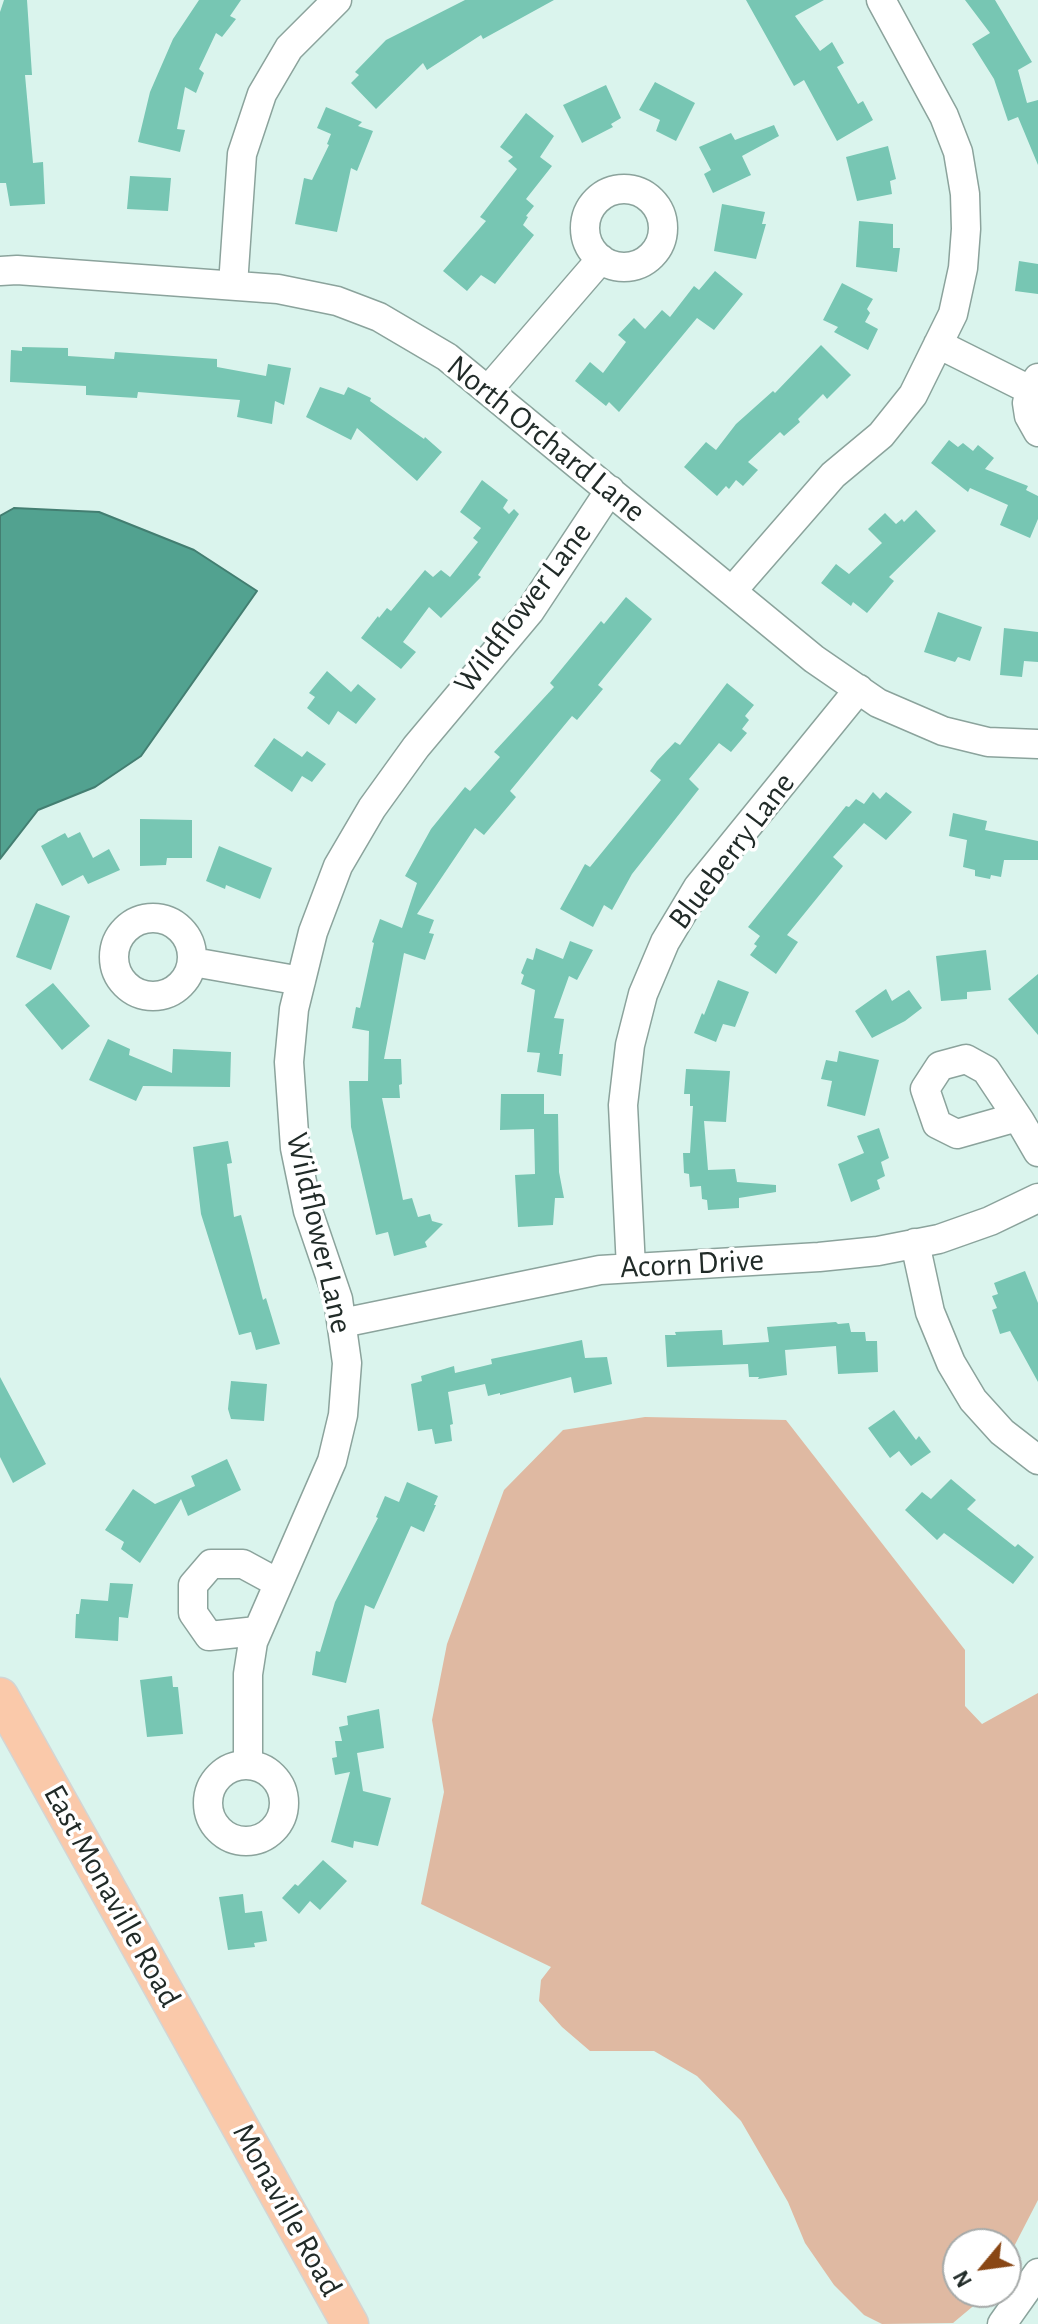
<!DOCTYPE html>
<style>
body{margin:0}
#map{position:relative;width:1038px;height:2324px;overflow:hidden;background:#daf4ed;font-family:"Alegreya Sans",sans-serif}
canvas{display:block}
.north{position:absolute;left:942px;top:2228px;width:80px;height:80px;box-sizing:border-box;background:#fff;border:2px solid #a6aaa9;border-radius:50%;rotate:241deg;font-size:22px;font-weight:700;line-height:32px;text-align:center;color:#212b28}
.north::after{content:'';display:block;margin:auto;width:28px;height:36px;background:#894715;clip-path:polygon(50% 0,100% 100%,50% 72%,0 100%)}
</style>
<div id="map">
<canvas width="1038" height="2324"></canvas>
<div class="north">N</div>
</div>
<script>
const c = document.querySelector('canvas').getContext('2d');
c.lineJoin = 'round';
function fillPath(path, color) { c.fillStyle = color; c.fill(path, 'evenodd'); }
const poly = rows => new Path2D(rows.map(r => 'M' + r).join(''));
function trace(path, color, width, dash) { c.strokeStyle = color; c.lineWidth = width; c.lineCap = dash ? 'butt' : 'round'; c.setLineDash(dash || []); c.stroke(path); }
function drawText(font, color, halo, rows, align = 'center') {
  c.font = font + ' "Alegreya Sans",sans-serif'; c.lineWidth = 7; c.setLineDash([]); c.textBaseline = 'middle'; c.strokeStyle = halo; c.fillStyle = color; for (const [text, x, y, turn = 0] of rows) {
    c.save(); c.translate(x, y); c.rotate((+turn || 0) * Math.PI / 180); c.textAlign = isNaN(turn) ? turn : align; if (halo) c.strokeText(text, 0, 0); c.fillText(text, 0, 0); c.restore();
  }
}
const green = poly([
 [645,1417,786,1420,965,1650,965,1706,982,1724,1038,1693,1038,2200,1006,2262,1006,2244,958,2244,958,2292,990,2292,953,2323,882,2324,864,2315,834,2285,805,2243,788,2202,741,2121,697,2076,654,2051,590,2051,562,2027,539,2001,541,1980,551,1967,421,1904,444,1792,432,1720,447,1644,504,1490,563,1430]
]);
const water = poly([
 [14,508,99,512,194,550,257,591,141,756,95,787,38,810,0,859,0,516,14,508]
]);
const building = poly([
 [4,0,27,0,32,75,25,75,33,163,43,162,45,204,10,206,6,183,0,183,0,12],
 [199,0,241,0,230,16,236,19,222,37,216,33,199,69,204,73,196,93,185,87,177,129,185,130,180,152,138,142,150,92,173,39],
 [465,0,554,0,483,39,481,35,427,70,423,63,376,109,351,83,359,75,355,72,386,40],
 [746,0,824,0,795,16,820,51,832,42,844,63,837,67,858,104,863,101,873,120,837,141,804,80,794,86],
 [965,0,995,0,1032,62,1018,70,1027,103,1038,100,1038,165,1018,117,1008,121,994,79,972,44,990,33],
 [655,82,695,103,676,141,656,131,660,120,639,110],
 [606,85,621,118,611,124,613,127,582,143,563,105],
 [326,107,362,122,358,126,373,131,357,171,351,168,337,232,295,224,304,178,312,180,329,145,327,144,331,134,317,128],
 [526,113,554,136,540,157,552,166,526,199,534,206,526,216,528,217,523,225,534,235,495,284,481,275,467,291,443,271,486,221,480,217,517,169,508,161,513,157,500,147],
 [774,125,779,136,742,156,751,175,713,193,704,174,711,170,699,147,731,133,735,140],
 [888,146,896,179,890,181,892,194,857,201,846,157],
 [130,176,171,178,168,211,127,209],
 [722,204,765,212,762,224,766,224,756,259,714,251],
 [859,221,893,224,893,248,900,248,897,272,856,267],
 [1019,261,1038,264,1038,294,1015,291],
 [715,271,743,294,714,330,697,318,619,412,609,402,606,406,575,381,590,362,603,373,626,342,618,335,634,318,645,329,662,310,670,317,694,286,699,290],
 [842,283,873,299,867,309,870,313,865,322,878,329,868,350,834,332,838,327,823,320],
 [821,345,851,375,827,399,823,394,798,419,800,422,784,436,780,432,748,462,758,470,743,486,736,480,729,489,726,486,717,496,684,467,706,442,716,450,736,424,773,391,775,393],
 [22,347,68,348,68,356,114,359,115,352,217,359,217,367,266,376,268,364,291,368,284,405,275,401,272,424,237,417,240,400,138,392,137,398,86,395,86,386,10,382,11,350,22,351],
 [320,387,344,395,348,387,371,398,370,401,424,439,425,437,442,452,417,481,357,428,351,440,306,417],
 [949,440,958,447,963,443,973,451,978,445,994,458,985,469,1028,486,1026,490,1038,496,1038,519,1030,538,1000,525,1008,505,970,488,968,492,931,463],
 [482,480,508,500,503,508,509,514,514,509,519,514,478,575,481,577,441,618,429,607,403,642,416,652,401,669,361,638,378,616,379,618,387,608,391,611,425,570,433,577,441,570,450,577,478,542,473,538,481,528,460,512],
 [916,510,936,531,889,577,894,581,867,613,853,602,851,606,821,583,836,564,849,574,882,543,868,529,885,513,896,524,902,519,904,522],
 [626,597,652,619,598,685,603,689,577,720,572,716,510,791,516,797,484,835,475,828,417,914,434,920,429,933,434,934,425,960,404,953,384,1059,401,1059,402,1084,399,1085,400,1098,382,1098,403,1200,412,1198,418,1217,430,1214,432,1221,443,1224,425,1242,427,1247,394,1256,388,1232,376,1235,351,1127,349,1081,368,1081,369,1031,352,1028,356,1007,360,1008,374,943,372,942,380,919,402,928,417,883,405,876,431,829,465,787,470,791,500,757,494,752,554,687,550,683,601,621,604,624],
 [938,612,982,627,970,661,958,657,955,662,924,652],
 [1004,628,1038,632,1038,662,1024,661,1022,677,1000,675],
 [327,671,351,692,358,684,376,699,356,724,338,711,329,725,307,708,315,697,309,693],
 [727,683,754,705,745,716,749,720,742,729,747,733,731,752,719,743,689,779,699,789,632,874,612,910,604,905,593,927,560,909,585,864,590,867,661,780,650,771,657,761,675,742,680,745],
 [274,738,302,757,307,751,326,764,312,782,302,776,292,792,254,766],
 [873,792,880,799,886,792,912,812,886,840,864,823,833,857,843,866,787,935,798,942,776,974,750,955,757,946,754,944,760,936,748,927,846,806,849,807,856,799,864,804],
 [953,813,987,821,985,830,1038,841,1038,860,1004,860,1001,877,991,875,990,879,975,876,975,870,963,867,967,840,949,836],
 [140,819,192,820,192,858,167,858,166,865,140,866],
 [80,832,93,858,109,849,120,870,88,884,83,875,62,886,41,846,65,833,68,838],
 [219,846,272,868,260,899,226,885,225,889,206,881],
 [36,903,70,916,51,970,16,957],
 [570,941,593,950,577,980,569,976,554,1018,564,1019,559,1054,563,1054,561,1076,537,1072,540,1053,527,1052,535,990,521,984,524,975,521,973,527,958,533,960,536,948,563,959],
 [986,950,991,990,967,992,967,999,941,1001,936,956],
 [1038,974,1038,1035,1008,999],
 [718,980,749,992,735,1027,723,1024,716,1042,694,1033,702,1013,704,1015],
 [53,983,90,1026,62,1050,25,1005],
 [886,989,892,1001,909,990,922,1008,905,1021,872,1038,855,1011],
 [108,1039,130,1049,129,1055,172,1073,173,1049,231,1052,230,1087,143,1086,136,1101,89,1080],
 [839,1051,879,1060,865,1116,827,1106,832,1081,821,1079,826,1060,837,1062],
 [686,1069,730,1071,726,1122,704,1121,708,1170,735,1169,737,1182,776,1185,776,1192,739,1198,739,1208,708,1210,707,1200,702,1199,701,1186,690,1187,689,1174,684,1173,683,1153,690,1153,693,1106,690,1106,690,1094,684,1094],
 [501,1094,544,1094,544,1114,558,1114,559,1172,564,1198,555,1198,553,1225,518,1227,515,1175,535,1174,534,1129,500,1130],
 [879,1128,889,1158,881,1162,885,1176,877,1180,880,1189,851,1202,838,1164,864,1153,857,1136],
 [228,1141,232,1163,227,1164,234,1217,241,1215,263,1300,266,1298,280,1344,256,1350,251,1332,239,1335,201,1214,193,1147],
 [1025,1271,1038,1303,1038,1382,1010,1331,1000,1334,992,1310,997,1308,992,1296,998,1294,994,1283],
 [836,1322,838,1324,849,1323,851,1332,865,1332,866,1341,877,1341,878,1372,838,1374,836,1346,785,1350,787,1375,758,1379,759,1377,749,1377,748,1364,667,1367,665,1335,676,1335,675,1332,722,1330,723,1345,769,1342,767,1327],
 [582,1340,585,1358,607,1357,612,1384,574,1393,571,1377,500,1395,500,1393,488,1396,485,1384,448,1392,453,1424,450,1425,452,1441,435,1444,432,1429,418,1431,411,1384,422,1381,421,1376,454,1366,455,1373,492,1364,491,1359],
 [0,1377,46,1464,13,1483,0,1457],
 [231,1381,267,1384,264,1421,231,1419,228,1409],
 [894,1410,916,1440,919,1436,931,1452,911,1466,899,1451,890,1458,868,1428],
 [227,1459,241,1490,188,1516,181,1499,140,1563,121,1549,124,1542,105,1530,133,1489,155,1504,195,1486,191,1476],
 [951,1479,976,1500,967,1509,1015,1547,1018,1544,1034,1557,1013,1584,944,1533,937,1540,905,1510,922,1492,931,1499],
 [407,1482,438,1496,434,1505,436,1505,424,1532,411,1526,374,1609,365,1605,346,1683,312,1675,316,1651,320,1652,335,1602,378,1518,376,1517,385,1496,399,1502],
 [110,1583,133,1584,128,1618,119,1617,118,1641,75,1638,76,1614,79,1614,81,1599,108,1601],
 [172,1676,173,1687,178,1687,183,1734,147,1737,140,1680],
 [379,1709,384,1748,357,1753,363,1791,391,1798,378,1846,354,1841,353,1848,331,1842,350,1772,335,1775,332,1758,337,1757,335,1741,342,1741,339,1727,348,1725,347,1716],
 [323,1860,347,1881,320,1910,310,1901,299,1914,282,1898,295,1884,298,1886],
 [243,1894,245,1913,262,1911,267,1941,254,1943,255,1947,228,1950,219,1897]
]);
const minor = poly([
 '585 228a39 39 0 1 1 78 0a39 39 0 1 1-78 0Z',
 [0,271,17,270,278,289,337,301,379,317,447,357,814,659,878,703,943,731,988,742,1038,744],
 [233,285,242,154,262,94,289,48,337,0],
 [938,344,1030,390],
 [1038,378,1030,390,1027,403,1029,416,1038,432],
 [488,390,601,259],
 [732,591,833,475,881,435,913,395,953,314,963,268,966,229,965,194,958,152,944,116,881,0],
 '114 957a39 39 0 1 1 78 0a39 39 0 1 1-78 0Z',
 [193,962,301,981],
 [1017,1117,957,1134,937,1124,925,1089,940,1066,966,1059,986,1070,1020,1121,1038,1152],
 [915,1243,930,1312,951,1363,973,1400,1002,1432,1038,1460],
 [631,1268,623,1105,630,1045,643,994,665,942,698,887,859,689],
 [342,1323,600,1270,819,1257,878,1251,939,1239,990,1221,1038,1198],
 [257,1631,209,1636,193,1613,193,1585,211,1564,243,1564,278,1583],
 [248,1765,248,1674,253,1642,332,1461,343,1415,347,1363,338,1299,308,1211,295,1148,289,1062,294,1009,313,932,338,866,372,808,416,747,530,611,610,490],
 '208 1803a38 38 0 1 1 76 0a38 38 0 1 1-76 0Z',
 [1002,2324,1038,2273]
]);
const major = poly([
 [0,1696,350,2324]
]);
const streetNames = [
 ["North Orchard Lane",546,439,39],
 ["Wildflower Lane",523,608,-53],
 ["Blueberry Lane",732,851,-53],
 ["Wildflower Lane",319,1233,77],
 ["Acorn Drive",692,1264,-3],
 ["East Monaville Road",112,1896,61],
 ["Monaville Road",287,2210,61]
];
fillPath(green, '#dfb9a2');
fillPath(water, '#52a290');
trace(water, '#437e71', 2);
fillPath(building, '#77c6b3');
trace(minor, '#8ba39c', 31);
trace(major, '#d3d5d4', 39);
trace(minor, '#fff', 28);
trace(major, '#fac9aa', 36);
drawText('32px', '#212b28', '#fff', streetNames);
</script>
